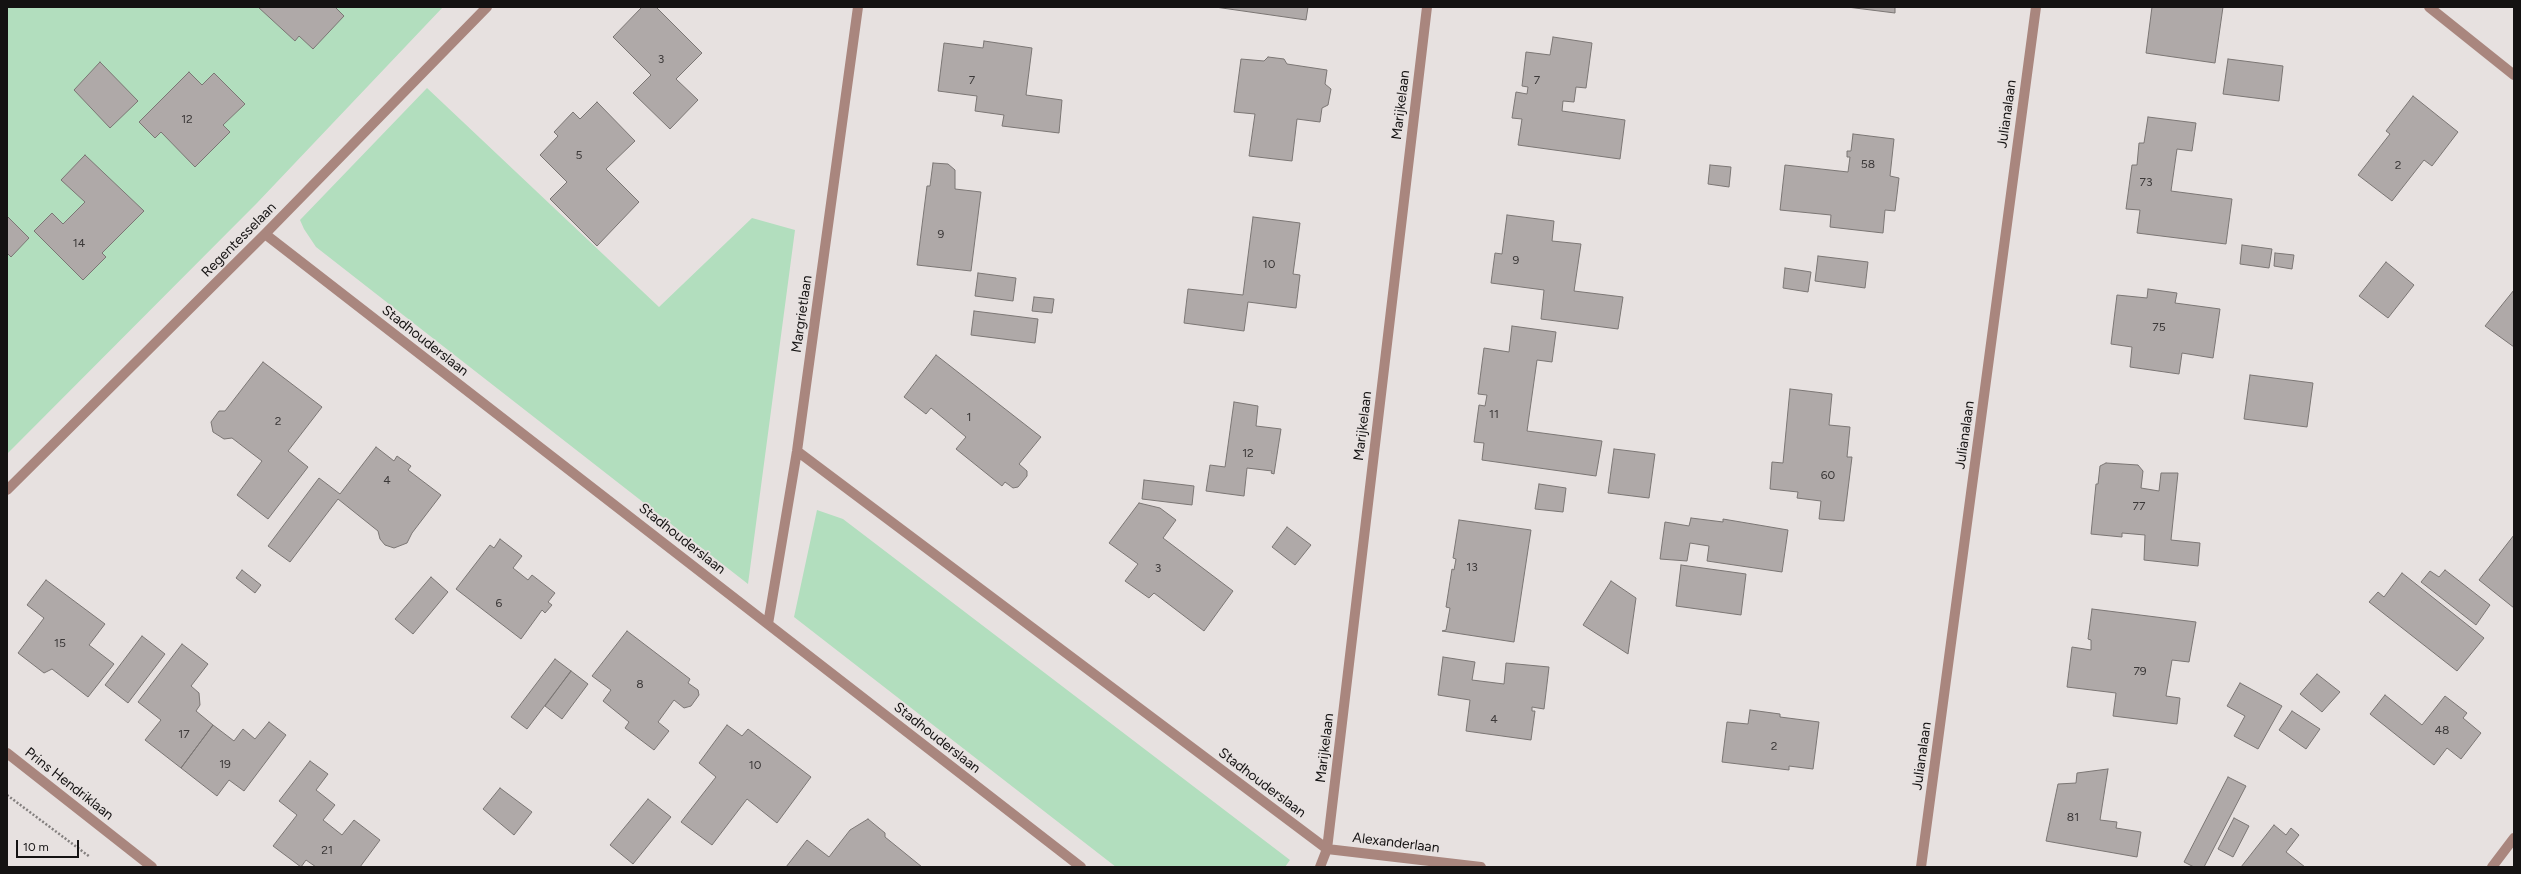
<!DOCTYPE html>
<style>
body{margin:0}
#map{position:relative;width:2521px;height:874px;overflow:hidden;background:#e7e1e0;font-family:Figtree,sans-serif}
canvas{display:block}
.frame{position:absolute;inset:0;border:8px solid #141212;pointer-events:none}
.scale{position:absolute;left:16px;top:840px;width:63px;height:18px;box-sizing:border-box;border:2px solid #141212;border-top:0;padding-left:5px;font-size:12px;line-height:14px;white-space:nowrap;color:#141212;-webkit-text-stroke:3px #e7e1e0;paint-order:stroke}
</style>
<div id="map">
<canvas width="2521" height="874"></canvas>
<div class="frame"></div>
<div class="scale">10 m</div>
</div>
<script>
const c = document.querySelector('canvas').getContext('2d');
c.lineJoin = 'round';
function fillPath(path, color) { c.fillStyle = color; c.fill(path, 'evenodd'); }
const poly = rows => new Path2D(rows.map(r => 'M' + r).join(''));
function trace(path, color, width, dash) { c.strokeStyle = color; c.lineWidth = width; c.lineCap = dash ? 'butt' : 'round'; c.setLineDash(dash || []); c.stroke(path); }
function drawText(font, color, halo, rows, align = 'center') {
  c.font = font + ' Figtree,sans-serif'; c.lineWidth = 3.5; c.setLineDash([]); c.textBaseline = 'middle'; c.strokeStyle = halo; c.fillStyle = color; for (const [text, x, y, turn = 0] of rows) {
    c.save(); c.translate(x, y); c.rotate((+turn || 0) * Math.PI / 180); c.textAlign = isNaN(turn) ? turn : align; if (halo) c.strokeText(text, 0, 0); c.fillText(text, 0, 0); c.restore();
  }
}
const green = poly([
 [7,7,443,7,257,203,7,454],
 [427,88,659,307,752,218,795,230,748,584,316,247,304,229,300,220],
 [817,510,843,519,1290,860,1285,867,1116,867,794,617]
]);
const building = poly([
 [258,7,335,7,344,16,313,49,299,36,295,41,258,7],
 [642,7,656,7,702,53,676,79,698,100,670,129,633,93,651,75,613,37,642,7],
 [1215,7,1308,7,1306,20,1215,7],
 [1847,7,1895,7,1895,13,1847,7],
 [2152,7,2223,7,2215,63,2146,53,2152,7],
 [1553,37,1592,43,1586,88,1576,87,1574,102,1563,101,1562,111,1625,120,1620,159,1518,145,1522,119,1512,118,1516,92,1527,94,1528,87,1522,86,1526,52,1550,55,1553,37],
 [984,41,1032,48,1026,95,1062,100,1059,133,1002,126,1004,115,975,111,977,96,938,91,944,43,983,48,984,41],
 [1268,57,1284,59,1287,64,1327,70,1325,84,1331,89,1328,105,1322,108,1320,122,1297,119,1292,161,1249,156,1255,114,1234,112,1241,59,1264,61,1268,57],
 [2228,59,2283,66,2279,101,2223,94,2228,59],
 [100,62,138,101,110,128,74,90,100,62],
 [189,72,202,85,214,73,245,104,223,125,230,132,195,167,161,132,155,138,139,122,189,72],
 [2413,96,2458,132,2432,166,2424,160,2392,201,2358,175,2390,134,2386,131,2413,96],
 [597,102,635,141,606,169,639,202,597,246,550,199,567,182,540,155,558,136,554,132,573,112,580,119,597,102],
 [2148,117,2196,123,2192,151,2177,149,2171,191,2232,199,2226,244,2137,233,2140,210,2126,209,2132,165,2137,165,2139,143,2144,143,2148,117],
 [1853,134,1894,139,1890,176,1899,178,1895,211,1885,210,1883,233,1830,227,1831,215,1780,210,1785,165,1848,172,1850,157,1847,157,1847,151,1851,151,1853,134],
 [85,155,144,211,102,253,106,257,83,280,34,231,52,213,63,224,85,202,61,180,85,155],
 [933,163,948,164,955,170,955,189,981,192,971,271,917,265,927,186,930,186,933,163],
 [1710,165,1731,167,1729,187,1708,184,1710,165],
 [1507,215,1554,221,1552,241,1581,244,1574,291,1623,297,1618,329,1541,319,1544,290,1491,283,1495,253,1502,254,1507,215],
 [7,216,29,238,11,257,7,253,7,216],
 [1253,217,1300,223,1293,274,1300,275,1296,308,1248,302,1244,331,1184,323,1188,289,1243,295,1253,217],
 [2242,245,2272,249,2269,268,2240,264,2242,245],
 [2275,253,2294,255,2292,269,2274,266,2275,253],
 [1818,256,1868,262,1865,288,1815,281,1818,256],
 [2386,262,2414,285,2388,318,2359,296,2386,262],
 [1785,268,1811,272,1808,292,1783,288,1785,268],
 [978,273,1016,278,1013,301,975,296,978,273],
 [2148,289,2177,293,2175,303,2220,309,2213,358,2182,353,2179,374,2130,367,2132,347,2111,344,2117,295,2147,298,2148,289],
 [2514,290,2514,347,2485,326,2514,290],
 [1034,297,1054,299,1052,313,1032,311,1034,297],
 [974,311,1038,319,1035,343,971,335,974,311],
 [1512,326,1556,332,1552,362,1537,360,1527,431,1602,441,1596,476,1482,460,1484,443,1474,442,1479,405,1485,406,1487,395,1478,394,1484,348,1509,352,1512,326],
 [936,355,1041,437,1019,464,1027,471,1027,476,1018,487,1013,488,1005,482,1002,486,956,449,966,437,931,408,926,414,904,397,936,355],
 [263,362,322,407,288,451,308,467,268,519,237,495,262,461,232,438,224,439,213,432,211,422,219,411,225,411,263,362],
 [2250,375,2313,383,2307,427,2244,419,2250,375],
 [1790,389,1832,394,1829,425,1850,427,1847,457,1852,457,1844,521,1819,519,1821,501,1797,498,1798,492,1770,489,1772,462,1783,463,1790,389],
 [1234,402,1258,406,1256,426,1281,429,1274,474,1271,473,1272,471,1247,468,1244,496,1206,491,1210,465,1225,467,1234,402],
 [376,447,394,461,397,456,411,466,408,470,441,495,412,533,407,543,394,548,385,545,380,539,378,531,338,499,290,562,268,546,319,478,340,494,376,447],
 [1614,449,1655,454,1649,498,1608,493,1614,449],
 [2106,463,2138,465,2143,471,2141,488,2159,491,2161,473,2178,473,2171,540,2200,543,2198,566,2144,560,2145,535,2122,533,2122,537,2091,534,2096,484,2098,484,2100,466,2106,463],
 [1144,480,1194,486,1192,505,1142,499,1144,480],
 [1539,484,1566,488,1563,512,1535,509,1539,484],
 [1139,503,1160,508,1176,520,1163,538,1233,591,1204,631,1154,593,1149,598,1125,581,1138,564,1109,543,1139,503],
 [1691,518,1723,522,1723,519,1788,530,1782,572,1707,561,1709,546,1690,543,1687,561,1660,559,1665,522,1689,526,1691,518],
 [1459,520,1531,530,1514,642,1442,631,1446,630,1450,608,1446,607,1452,569,1454,570,1456,559,1453,558,1459,520],
 [1287,527,1311,545,1295,565,1272,547,1287,527],
 [2514,535,2514,608,2479,580,2514,535],
 [500,539,522,556,513,568,528,580,532,575,555,593,548,602,552,605,545,613,542,610,521,639,456,589,490,545,494,548,500,539],
 [1681,565,1746,574,1741,615,1676,606,1681,565],
 [242,570,261,585,255,593,236,578,242,570],
 [2445,570,2490,605,2476,625,2421,582,2430,571,2439,577,2445,570],
 [2402,573,2484,638,2457,671,2369,602,2378,592,2384,597,2402,573],
 [431,577,448,592,413,634,395,619,431,577],
 [46,580,105,624,89,645,114,664,88,697,52,669,44,673,18,653,44,618,27,605,46,580],
 [1611,581,1636,598,1628,654,1583,625,1611,581],
 [2092,609,2196,622,2189,662,2172,660,2166,696,2180,698,2177,724,2113,716,2116,693,2067,687,2072,647,2091,650,2091,640,2088,639,2092,609],
 [627,631,690,679,688,683,698,690,699,695,691,706,684,708,674,700,658,722,669,731,654,750,625,728,629,722,603,701,611,690,592,676,627,631],
 [142,636,165,654,128,703,105,685,142,636],
 [182,644,208,664,191,686,199,693,200,705,196,711,213,725,181,768,145,740,161,720,138,702,182,644],
 [1443,657,1475,662,1472,680,1504,684,1506,663,1549,667,1544,709,1532,707,1532,711,1535,711,1531,740,1466,731,1470,700,1438,695,1443,657],
 [555,659,571,671,527,729,511,717,555,659],
 [571,671,588,684,562,719,545,706,571,671],
 [2317,674,2340,692,2322,712,2300,694,2317,674],
 [2240,683,2282,706,2258,749,2234,736,2245,716,2227,706,2240,683],
 [2385,695,2422,725,2445,696,2467,713,2463,718,2481,733,2461,759,2447,748,2434,765,2370,714,2385,695],
 [1750,710,1780,714,1780,717,1819,722,1813,769,1789,766,1789,770,1722,762,1727,722,1748,724,1750,710],
 [2292,711,2320,729,2306,749,2279,730,2292,711],
 [269,722,286,735,244,791,229,780,217,796,181,768,213,725,234,741,243,729,255,739,269,722],
 [727,725,742,736,748,729,811,777,777,823,747,799,712,845,681,822,716,777,699,763,727,725],
 [310,761,328,774,316,790,335,805,323,820,342,835,354,820,380,840,360,867,316,867,306,860,301,867,273,846,297,815,279,801,310,761],
 [2108,769,2100,820,2117,822,2116,828,2141,832,2137,857,2046,841,2058,784,2076,783,2077,773,2108,769],
 [2228,777,2246,786,2204,867,2194,867,2184,862,2228,777],
 [500,788,532,812,514,835,483,809,500,788],
 [648,799,671,817,633,864,610,845,648,799],
 [2234,818,2249,826,2233,857,2218,849,2234,818],
 [868,819,885,833,885,837,922,867,786,867,807,840,829,857,850,830,868,819],
 [2274,825,2286,835,2291,828,2299,835,2286,852,2305,867,2241,867,2274,825]
]);
const path = poly([
 [7,795,90,857]
]);
const street = poly([
 [2429,7,2514,75],
 [265,234,1081,867],
 [797,451,1327,849],
 [7,490,265,234,487,7],
 [768,624,797,451,858,7],
 [7,753,152,867],
 [1327,849,1427,7],
 [1320,867,1327,849,1481,867],
 [1921,867,2036,7],
 [2492,867,2514,838]
]);
const numberNames = [
 ["3",661,59],
 ["7",972,80],
 ["7",1537,80],
 ["12",187,119],
 ["5",579,155],
 ["58",1868,164],
 ["2",2398,165],
 ["73",2146,182],
 ["9",941,234],
 ["14",79,243],
 ["9",1516,260],
 ["10",1269,264],
 ["75",2159,327],
 ["11",1494,414],
 ["1",969,417],
 ["2",278,421],
 ["12",1248,453],
 ["60",1828,475],
 ["4",387,480],
 ["77",2139,506],
 ["13",1472,567],
 ["3",1158,568],
 ["6",499,603],
 ["15",60,643],
 ["79",2140,671],
 ["8",640,684],
 ["4",1494,719],
 ["48",2442,730],
 ["17",184,734],
 ["2",1774,746],
 ["19",225,764],
 ["10",755,765],
 ["81",2073,817],
 ["21",327,850]
];
const streetNames = [
 ["Marijkelaan",1401,105,-83],
 ["Julianalaan",2007,114,-82],
 ["Regentesselaan",239,240,-45],
 ["Margrietlaan",802,314,-82],
 ["Stadhouderslaan",425,341,38],
 ["Marijkelaan",1363,426,-83],
 ["Julianalaan",1965,435,-82],
 ["Stadhouderslaan",682,539,38],
 ["Stadhouderslaan",937,738,38],
 ["Marijkelaan",1325,748,-83],
 ["Julianalaan",1922,756,-82],
 ["Stadhouderslaan",1262,783,37],
 ["Prins Hendriklaan",69,784,38],
 ["Alexanderlaan",1396,843,7]
];
fillPath(green, '#b2debe');
fillPath(building, '#afa9a8');
trace(building, '#7b7674', 1);
trace(path, '#837f7e', 2.5, [2, 2]);
trace(street, '#a9867e', 10);
drawText('12px', '#3b3838', null, numberNames);
drawText('14px', '#141212', '#e7e1e0', streetNames);
</script>
